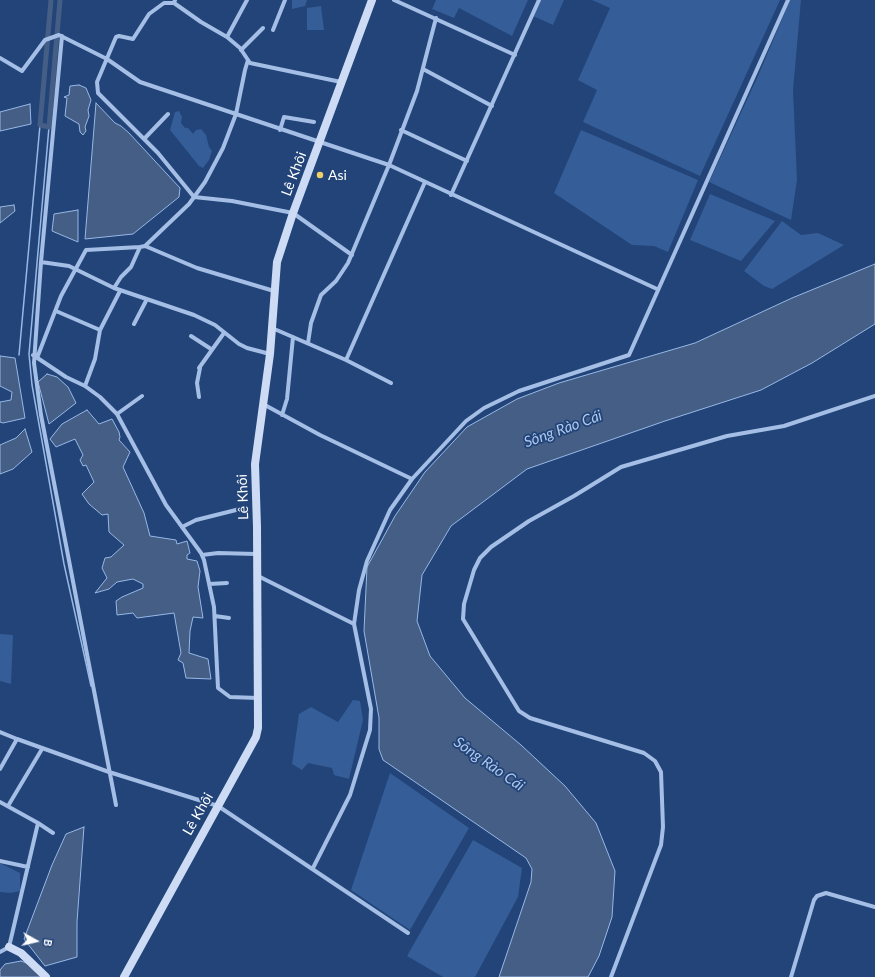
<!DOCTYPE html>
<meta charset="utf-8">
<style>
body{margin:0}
#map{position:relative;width:875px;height:977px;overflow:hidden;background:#224479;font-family:Lato,sans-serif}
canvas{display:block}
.north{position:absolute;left:16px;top:921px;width:40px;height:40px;-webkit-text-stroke:3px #224479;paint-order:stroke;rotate:98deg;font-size:11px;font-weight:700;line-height:16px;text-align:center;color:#fff}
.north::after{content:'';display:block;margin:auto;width:14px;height:18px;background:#fff;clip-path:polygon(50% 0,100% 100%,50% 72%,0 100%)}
</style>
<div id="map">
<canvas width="875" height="977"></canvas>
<div class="north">B</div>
</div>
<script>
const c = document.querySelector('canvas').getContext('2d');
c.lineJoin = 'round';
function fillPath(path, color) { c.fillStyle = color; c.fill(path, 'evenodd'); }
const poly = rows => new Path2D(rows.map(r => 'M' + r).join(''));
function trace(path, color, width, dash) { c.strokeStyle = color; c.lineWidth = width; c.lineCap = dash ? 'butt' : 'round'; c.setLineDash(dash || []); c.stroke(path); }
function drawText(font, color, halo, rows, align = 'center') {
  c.font = font + ' Lato,sans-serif'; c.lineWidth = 3.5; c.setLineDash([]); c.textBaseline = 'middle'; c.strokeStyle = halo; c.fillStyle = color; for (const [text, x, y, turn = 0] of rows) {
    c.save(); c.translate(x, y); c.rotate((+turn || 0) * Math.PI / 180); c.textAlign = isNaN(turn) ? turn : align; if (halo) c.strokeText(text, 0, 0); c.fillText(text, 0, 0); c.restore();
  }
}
const green = poly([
 [292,0,307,0,305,6,292,9],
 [436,0,528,0,512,36,459,8,454,18,432,9],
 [540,0,564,0,553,25,533,16],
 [592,0,780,0,700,176,583,122,597,90,578,80,610,8],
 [790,0,801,0,793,90,797,180,791,220,709,182,758,76],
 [321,6,324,30,307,30,307,8],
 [179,111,182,117,181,123,185,128,188,128,193,134,196,130,201,129,206,135,209,147,212,151,209,160,203,168,199,166,170,130,175,112],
 [581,130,698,180,668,252,654,246,632,245,554,193],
 [710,194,775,221,741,261,690,240],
 [782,221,801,235,818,233,844,245,772,289,764,286,744,271],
 [0,634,13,635,11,684,0,681],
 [353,700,360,701,363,720,349,779,334,775,332,768,308,763,302,770,292,764,299,714,311,707,338,722],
 [390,773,469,828,410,930,351,890],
 [473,840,522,868,518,897,475,977,443,977,407,956],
 [0,863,20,873,20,891,11,893,0,892]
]);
const water = poly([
 [79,85,86,88,91,100,88,110,89,116,85,127,86,131,83,135,80,132,79,124,65,116,67,98,64,97,69,95,70,86,79,85],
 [96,103,115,123,121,126,129,133,180,188,179,197,133,234,85,239,96,103],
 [30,104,31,124,0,131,0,112,30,104],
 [14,205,15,211,0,223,0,207,14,205],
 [78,210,78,242,52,231,54,214,78,210],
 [875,264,875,324,812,363,761,390,665,421,527,469,451,526,422,575,417,621,430,656,465,698,521,745,565,786,596,823,615,871,612,917,599,956,588,977,499,977,531,882,532,869,526,858,383,760,379,749,379,718,364,631,367,567,395,516,425,472,467,427,517,399,559,383,695,343,792,298,875,264],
 [0,356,15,358,25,418,3,423,0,422,0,402,11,400,12,392,0,386,0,356],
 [47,374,57,377,68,387,76,403,49,424,38,382,47,374],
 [87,410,99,424,112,419,119,432,120,437,119,440,130,452,123,467,144,513,150,536,176,540,177,544,187,541,190,553,187,555,187,559,197,561,200,571,198,587,203,618,193,617,190,631,189,653,208,659,211,679,186,678,183,663,178,660,181,653,174,613,137,618,133,613,117,615,116,601,122,597,143,588,143,584,133,579,117,582,109,589,95,593,107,578,102,568,105,558,111,557,124,545,109,532,108,514,102,515,89,504,82,494,94,482,86,465,83,466,80,460,83,455,75,439,56,447,50,439,62,424,87,410],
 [25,429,32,452,13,469,0,474,0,445,16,438,25,429],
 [84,827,77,922,77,957,45,966,24,939,52,865,66,834,84,827],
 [21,961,29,964,41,977,0,977,0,970,5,964,21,961]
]);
const stream = poly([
 [49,127,29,354,32,385,64,564,91,686],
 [19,355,40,125]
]);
const canal = poly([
 [51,0,40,125,49,127,60,0]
]);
const street = poly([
 [175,0,174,3,164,3,149,14,133,39,119,36,116,37,97,82,98,93,158,153,194,197,232,201,293,213,352,255],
 [394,0,515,55],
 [174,3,201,22,227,37,240,48,250,63,341,82],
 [273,30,285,0],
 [62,36,41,262,34,363,41,415,116,805],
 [227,37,247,0],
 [241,50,263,28],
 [0,58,22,71,45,40,59,35,107,59,140,82,389,165,657,289],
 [423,69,492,106],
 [280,130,284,117,314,122],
 [401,130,467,161],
 [144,139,168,114],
 [451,195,539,0],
 [145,246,197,268,274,291],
 [41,262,69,266,114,288,194,315,215,325,239,344,247,348,270,354],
 [114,288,121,277,131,267,140,247,145,246,189,204,205,182,223,148,236,114,245,70,248,60],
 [56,311,100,330],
 [134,324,147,299],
 [272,328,346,360,391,383],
 [191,336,211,349],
 [308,343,311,323,321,295,336,281,348,263,389,165,417,91,436,18],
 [33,355,66,377,85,386,100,397,117,414,166,505,201,553,204,560,214,607,218,688,230,697,258,698],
 [37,358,61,296,86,250,140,247],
 [346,360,425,182],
 [199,368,224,333],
 [85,386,95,359,100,330,120,291],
 [199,397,197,383,200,368],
 [263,404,320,435,412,479,390,510,367,561,359,590,354,624],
 [117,414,142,396],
 [282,415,287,399,293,337],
 [412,479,466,421,484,408,519,391,629,355,788,0],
 [182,527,196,520,240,509],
 [202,555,218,553,256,554],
 [258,576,354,624,371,709,370,730,350,795,313,868],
 [209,584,227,583],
 [215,616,229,618],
 [0,732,17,739,0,769],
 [17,739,109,772,218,806,408,933],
 [0,802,38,823,9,947,0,952],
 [8,806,42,749],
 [38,823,53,833],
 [0,861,28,867],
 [611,977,661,845,663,827,661,772,655,761,644,753,530,718,519,711,463,619,464,604,474,570,480,558,491,547,529,521,574,496,621,467,727,436,784,426,875,396],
 [791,977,814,900,817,896,826,893,875,907]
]);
const secondary = poly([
 [9,947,21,953,46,977],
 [124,977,256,737,258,728,257,527,255,464,270,354,277,262,293,213,372,0]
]);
const markers = [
 [320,175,4,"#f0cf66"]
];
const streetNames = [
 ["Lê Khôi",294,174,-69],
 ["Lê Khôi",243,497,-92],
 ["Lê Khôi",198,814,-60]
];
const poiNames = [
 ["Asi",328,175]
];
const waterNames = [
 ["Sông Rào Cái",563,429,-20],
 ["Sông Rào Cái",489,764,35]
];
fillPath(green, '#355d97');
fillPath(water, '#455e85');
trace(water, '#98b8e6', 1);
trace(stream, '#98b8e6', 1.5);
trace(canal, '#455e85', 5);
trace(street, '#a4bee5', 4);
trace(secondary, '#cddcf4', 8);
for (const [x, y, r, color] of markers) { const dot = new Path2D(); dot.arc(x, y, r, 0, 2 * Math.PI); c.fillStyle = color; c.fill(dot); trace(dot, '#224479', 1.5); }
drawText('14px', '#fff', '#224479', streetNames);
drawText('14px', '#fff', '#224479', poiNames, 'left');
drawText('italic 15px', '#afc8ed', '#224479', waterNames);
</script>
